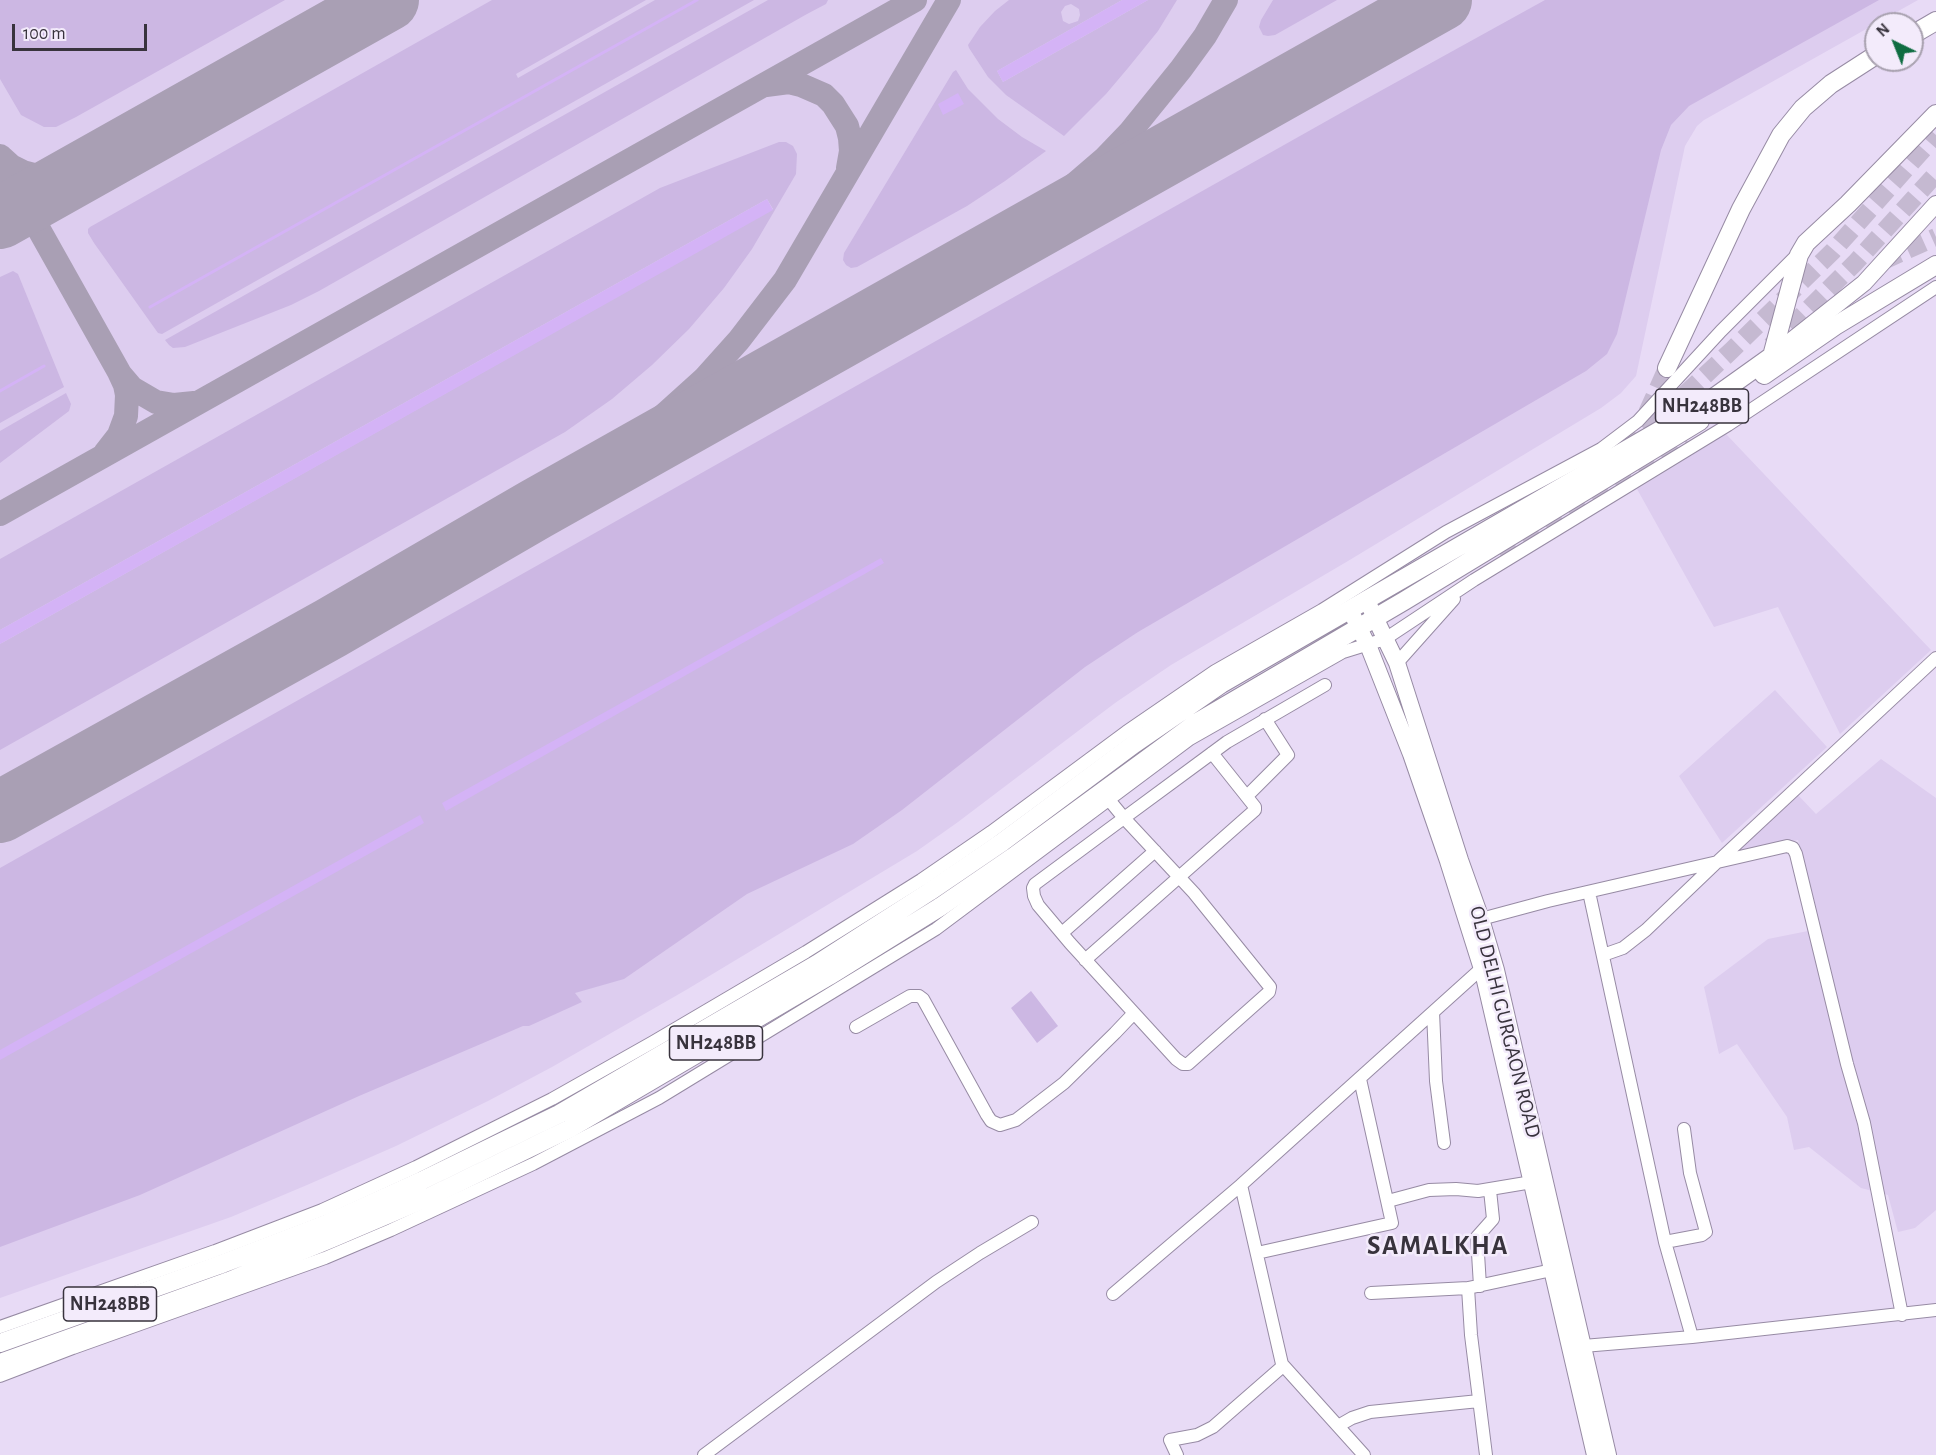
<!DOCTYPE html>
<style>
body{margin:0}
#map{position:relative;width:1936px;height:1455px;overflow:hidden;background:#e8dbf6;font-family:"Alegreya Sans",sans-serif}
canvas{display:block}
.north{position:absolute;left:1864px;top:12px;width:60px;height:60px;box-sizing:border-box;background:#f3ebfb;border:2px solid #a8a1af;border-radius:50%;rotate:317deg;font-size:16px;font-weight:700;line-height:24px;text-align:center;color:#38333d}
.north::after{content:'';display:block;margin:auto;width:21px;height:27px;background:#0f6d42;clip-path:polygon(50% 0,100% 100%,50% 72%,0 100%)}
.scale{position:absolute;left:12px;top:24px;width:135px;height:27px;box-sizing:border-box;border:3px solid #38333d;border-top:0;padding-left:8px;font-size:18px;line-height:21px;white-space:nowrap;color:#38333d;-webkit-text-stroke:4px #f3ebfb;paint-order:stroke}
</style>
<div id="map">
<canvas width="1936" height="1455"></canvas>
<div class="north">N</div>
<div class="scale">100 m</div>
</div>
<script>
const c = document.querySelector('canvas').getContext('2d');
c.lineJoin = 'round';
function fillPath(path, color) { c.fillStyle = color; c.fill(path, 'evenodd'); }
const poly = rows => new Path2D(rows.map(r => 'M' + r).join(''));
function trace(path, color, width, dash) { c.strokeStyle = color; c.lineWidth = width; c.lineCap = dash ? 'butt' : 'round'; c.setLineDash(dash || []); c.stroke(path); }
function drawText(font, color, halo, rows, align = 'center') {
  c.font = font + ' "Alegreya Sans",sans-serif'; c.lineWidth = 5; c.setLineDash([]); c.textBaseline = 'middle'; c.strokeStyle = halo; c.fillStyle = color; for (const [text, x, y, turn = 0] of rows) {
    c.save(); c.translate(x, y); c.rotate((+turn || 0) * Math.PI / 180); c.textAlign = isNaN(turn) ? turn : align; if (halo) c.strokeText(text, 0, 0); c.fillText(text, 0, 0); c.restore();
  }
}
const built = poly([
 [0,0,1918,0,1704,120,1697,126,1685,146,1682,160,1636,376,1621,393,1601,408,1348,561,1171,665,1115,703,958,822,917,851,686,990,552,1067,488,1101,396,1146,307,1185,231,1217,0,1298],
 [1726,434,1931,650,1840,734,1778,607,1714,627,1637,489],
 [1775,690,1827,747,1722,843,1679,776],
 [1881,759,1936,798,1936,1210,1915,1228,1898,1232,1888,1195,1861,1188,1809,1147,1794,1150,1787,1117,1737,1044,1719,1054,1704,987,1768,939,1818,929,1798,840,1735,854,1798,795,1816,814]
]);
const green = poly([
 [0,0,285,0,76,117,56,127,44,127,21,115,0,79],
 [492,0,646,0,516,74,518,78,655,0,754,0,162,334,158,333,94,243,88,233,88,229,90,227],
 [768,0,828,0,826,4,807,14,319,291,291,305,185,347,173,348,169,345,165,340],
 [1009,0,1122,0,997,71,1003,82,1148,0,1177,0,1158,31,1128,68,1106,94,1064,136,1006,95,988,77,969,48,968,45,980,27,995,11],
 [1071,4,1079,9,1080,15,1078,21,1069,24,1063,21,1061,12,1065,6],
 [1273,0,1337,0,1275,35,1268,36,1263,35,1259,27,1261,20],
 [1545,0,1879,0,1689,106,1671,125,1661,150,1617,334,1607,354,1586,371,1138,632,1085,667,902,810,853,844,747,894,624,979,575,993,582,1002,529,1026,523,1026,359,1096,140,1195,0,1247,0,868,1355,105],
 [956,70,968,89,998,119,1022,137,1046,151,1005,181,967,206,857,267,851,268,846,265,843,260,844,253,953,72],
 [779,142,786,142,793,146,797,154,796,174,752,249,724,288,689,329,652,365,612,399,565,432,0,750,0,644,773,209,767,199,0,630,0,559,660,188],
 [13,271,18,274,64,387,0,423,0,277],
 [66,393,71,404,69,411,0,463,0,431],
 [1031,991,1058,1026,1037,1043,1011,1008]
]);
const water = poly([
 [1122,0,1148,0,1003,82,997,71],
 [958,93,964,104,943,115,938,104],
 [767,199,773,210,0,644,0,630],
 [881,558,884,563,446,811,442,803],
 [420,815,424,823,0,1060,0,1050]
]);
const stream = poly([
 [150,307,697,0],
 [0,391,44,366]
]);
const taxiway = poly([
 [1417,13,1437,0],
 [766,85,789,82,801,85,824,95,833,104,847,126,850,138,851,151,848,168],
 [0,156,11,166,23,172,46,178,67,176,95,164],
 [0,160,119,372,125,385,127,395,126,416,119,435,105,453],
 [929,288,1005,240,1034,219,1105,158,1130,132,1181,69,1205,36,1226,0],
 [120,374,132,388,156,402,174,405,194,403],
 [536,509,617,455,643,434,704,379,739,340,785,280,949,0],
 [0,514,915,0]
]);
const runway = poly([
 [0,218,388,0],
 [0,812,331,628,536,509,1441,0]
]);
const highwayTunnel = poly([
 [1883,261,1936,237],
 [1771,346,1855,263,1936,174],
 [1647,413,1667,368],
 [1597,456,1637,433,1682,397,1732,350,1833,251,1936,135],
 [1499,553,1657,461,1682,436],
 [489,1138,556,1105,602,1077]
]);
const minor = poly([
 [1397,663,1454,599],
 [1105,795,1124,818,1194,893,1270,987,1269,992,1188,1064,1183,1064,1176,1059,1070,943,1038,905,1034,896,1033,888,1035,884,1124,818,1227,742,1325,685],
 [1247,796,1288,755,1265,719],
 [1589,892,1665,1242,1692,1337],
 [1481,919,1548,901,1787,846,1793,848,1796,854,1847,1064,1864,1123,1902,1315],
 [1062,933,1155,851],
 [1603,955,1623,948,1646,930,1715,864,1936,658],
 [1085,960,1255,810,1255,807,1212,753],
 [1433,1012,1436,1081,1444,1143],
 [856,1027,910,996,919,996,923,999,987,1115,991,1121,1000,1125,1016,1120,1064,1083,1115,1033,1134,1013],
 [1241,1185,1282,1364,1364,1455],
 [1388,1201,1429,1190,1456,1189,1478,1191,1532,1182],
 [1665,1242,1702,1235,1706,1232,1690,1173,1684,1129],
 [1257,1253,1392,1223,1360,1079],
 [1480,1286,1477,1237,1493,1219,1490,1190],
 [1468,1288,1471,1335,1486,1455],
 [1371,1293,1468,1288,1552,1270],
 [1113,1294,1241,1185,1482,968],
 [0,1327,215,1251,322,1210,416,1167,552,1099,653,1042,806,952,921,880,991,832,1126,732,1215,671,1322,610,1446,532,1601,449,1638,421,1721,331,1798,254],
 [1583,1346,1692,1337,1936,1310],
 [0,1376,73,1348,325,1258,391,1230,533,1164,659,1098,936,929,1190,739,1343,652,1385,639,1474,580,1728,425,1936,287],
 [1338,1426,1352,1418,1370,1412,1479,1401],
 [704,1455,936,1282,980,1253,1032,1222],
 [1177,1455,1170,1440,1197,1435,1213,1427,1283,1366]
]);
const major = poly([
 [1772,356,1864,283,1936,204],
 [1367,601,1397,663,1460,860,1481,919,1496,970,1608,1455],
 [1350,610,1370,650,1411,754,1448,861,1483,972,1595,1455]
]);
const highway = poly([
 [1912,35,1936,21],
 [1667,368,1741,209,1781,135,1803,108,1831,84,1876,55],
 [1764,375,1835,326,1936,265],
 [0,1343,219,1265,326,1224,421,1181,559,1114,817,964,929,892,1001,843,1134,744,1221,684,1702,406,1772,356,1799,255,1806,243,1848,204,1936,114],
 [0,1363,229,1281,333,1238,429,1197,569,1129,829,976,940,907,1013,857,1196,723,1404,601,1700,421]
]);
const shields = [
 [1702,406,93],
 [716,1043,93],
 [110,1304,93]
];
const shieldNames = [
 ["NH248BB",1702,406],
 ["NH248BB",716,1043],
 ["NH248BB",110,1304]
];
const streetNames = [
 ["OLD DELHI GURGAON ROAD",1505,1022,76]
];
const districtNames = [
 ["SAMALKHA",1438,1246]
];
fillPath(built, '#ddcdef');
fillPath(green, '#ccb7e3');
fillPath(water, '#d4b3f6');
trace(stream, '#d4b3f6', 3);
trace(taxiway, '#a99fb4', 24);
trace(runway, '#a99fb4', 62);
trace(highwayTunnel, '#c5b9d1', 18, [18, 9]);
trace(minor, '#978ba4', 14);
trace(major, '#978ba4', 18);
trace(highway, '#978ba4', 20);
trace(minor, '#fff', 12);
trace(major, '#fff', 16);
trace(highway, '#fff', 18);
for (const [x, y, w] of shields) { const box = new Path2D(); box.roundRect(x - w / 2, y - 17, w, 34, 4.5); c.fillStyle = '#f3ebfb'; c.fill(box); trace(box, '#38333d', 1.5); }
drawText('bold 20px', '#38333d', null, shieldNames);
drawText('21px', '#38333d', '#f3ebfb', streetNames);
c.letterSpacing = '1.5px';
drawText('bold 27px', '#38333d', '#f3ebfb', districtNames);
c.letterSpacing = '0px';
</script>
